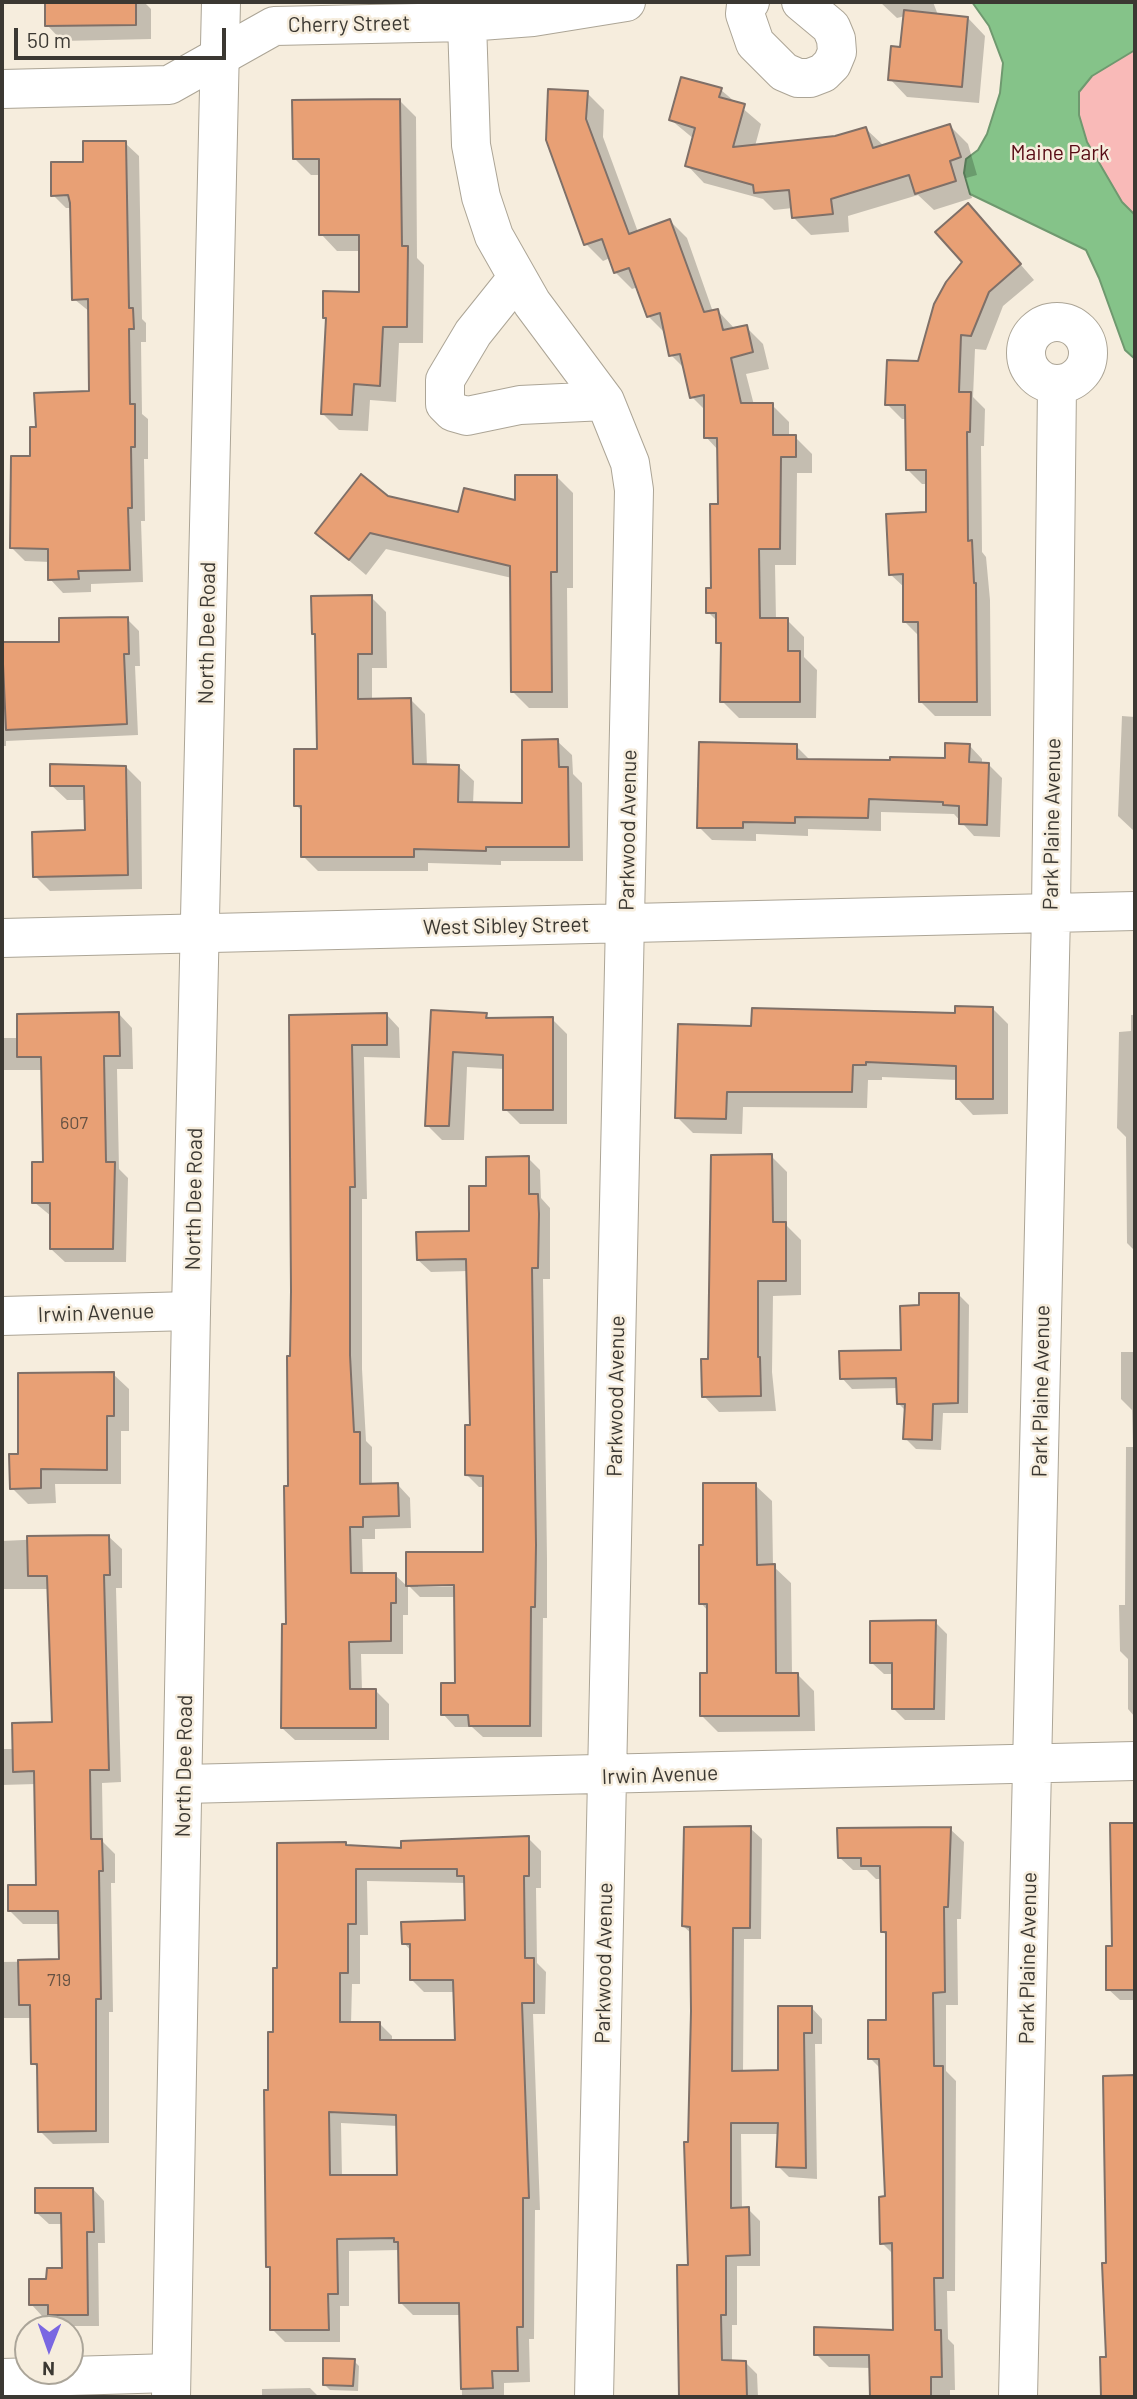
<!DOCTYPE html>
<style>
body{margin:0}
#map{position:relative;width:1137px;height:2399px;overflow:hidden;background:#f6eddd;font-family:Barlow,sans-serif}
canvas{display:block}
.frame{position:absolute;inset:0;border:4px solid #3b3832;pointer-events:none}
.north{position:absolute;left:14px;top:2315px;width:70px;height:70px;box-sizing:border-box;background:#f6eddd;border:2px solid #aba599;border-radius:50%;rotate:181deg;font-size:19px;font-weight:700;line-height:28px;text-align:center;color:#3b3832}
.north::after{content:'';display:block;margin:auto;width:24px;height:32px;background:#7a67e2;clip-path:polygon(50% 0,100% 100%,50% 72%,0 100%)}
.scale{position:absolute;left:14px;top:28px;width:212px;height:32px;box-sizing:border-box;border:4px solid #3b3832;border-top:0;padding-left:9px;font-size:21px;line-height:24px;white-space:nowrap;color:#3b3832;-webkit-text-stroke:5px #f6eddd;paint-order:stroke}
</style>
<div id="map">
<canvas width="1137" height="2399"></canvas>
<div class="frame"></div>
<div class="north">N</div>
<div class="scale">50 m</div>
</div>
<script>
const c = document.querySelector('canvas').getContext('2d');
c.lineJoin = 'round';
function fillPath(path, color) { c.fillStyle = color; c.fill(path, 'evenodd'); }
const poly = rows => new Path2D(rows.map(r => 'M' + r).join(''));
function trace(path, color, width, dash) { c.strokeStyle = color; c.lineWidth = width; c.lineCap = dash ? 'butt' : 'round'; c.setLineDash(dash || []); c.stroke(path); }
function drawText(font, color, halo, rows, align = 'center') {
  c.font = font + ' Barlow,sans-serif'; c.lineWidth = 5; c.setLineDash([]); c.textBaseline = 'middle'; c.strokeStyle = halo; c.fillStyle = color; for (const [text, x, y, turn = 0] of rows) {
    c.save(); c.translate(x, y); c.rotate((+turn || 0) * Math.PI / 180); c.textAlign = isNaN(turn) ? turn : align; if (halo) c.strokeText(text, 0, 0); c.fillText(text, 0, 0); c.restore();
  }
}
const green = poly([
 [972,2,1135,2,1135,359,1125,350,1099,278,1086,250,970,194,964,173,966,159,978,150,987,134,1000,93,1003,63,989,26]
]);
const water = poly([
 [972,2,1135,2,1135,50,1092,76,1079,92,1079,115,1087,142,1122,202,1135,215,1135,359,1125,350,1099,278,1086,250,970,194,964,173,966,159,978,150,987,134,1000,93,1003,63,989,26,972,2]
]);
const shadow = poly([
 [47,2,144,2,151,9,151,39,62,41,47,25],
 [880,2,933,2,938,15,968,18,985,36,979,103,907,97,890,79,902,49,905,16,897,18],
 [721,90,761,124,755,146,835,138,866,129,884,146,950,126,968,144,977,175,966,178,972,198,934,210,918,195,848,216,849,232,811,235,794,218,793,208,774,210,763,199,704,183,687,165,694,139,671,120],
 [587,93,604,110,603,137,638,232,670,221,687,238,713,312,718,311,735,329,746,327,763,344,769,369,746,374,754,405,772,405,789,422,789,437,795,437,812,454,812,473,797,473,796,565,775,565,776,620,787,620,804,637,804,657,817,670,816,718,739,718,722,701,722,646,718,642,718,622,708,612,719,506,719,451,706,437,706,411,692,397,686,370,671,355,665,333,648,316,638,287,632,289,616,273,610,258,603,261,586,244,547,140],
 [400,101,416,117,417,258,424,265,423,343,399,343,396,402,370,400,368,431,339,430,322,413,327,320,324,317,361,294,361,251,337,251,321,234,321,175,311,175,295,159],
 [125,143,139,156,142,319,146,323,146,342,141,342,142,414,148,419,148,459,144,459,145,521,141,521,143,582,91,584,91,592,63,593,50,579,50,562,25,561,12,548,38,428,91,393,90,312,74,299,72,208,66,208,53,195,85,164],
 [982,220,1034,280,1003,306,986,350,975,349,973,397,985,409,984,446,981,446,982,552,986,557,990,600,991,716,935,716,921,702,920,637,905,622,905,588,890,574,928,514,928,484,922,484,907,469,907,419,902,419,887,404,920,363],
 [557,477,573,493,573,588,567,588,568,708,529,708,513,692,512,578,386,549,366,575,317,533,388,497,460,514,517,502],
 [371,597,386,612,387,668,372,668,372,701,411,700,425,714,427,766,459,767,474,781,473,804,524,805,557,741,572,755,573,774,582,783,583,861,501,861,501,865,428,863,428,871,318,871,303,856,303,812,296,805,319,751,317,637,313,633],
 [2,602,3,644,61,644,127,619,139,631,140,666,135,666,138,735,6,741,6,746,2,746],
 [1122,716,1135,717,1135,832,1118,816],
 [969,745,982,759,982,765,989,765,1002,778,1000,837,974,836,954,814,881,812,881,831,808,829,808,836,756,834,756,841,712,840,699,827,796,746,811,761,946,760],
 [126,767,141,782,142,889,50,891,35,876,87,832,86,800,67,800,51,785],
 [2,773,3,817,2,817],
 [992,1008,1008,1024,1008,1114,973,1115,958,1099,958,1080,882,1077,882,1080,868,1080,867,1108,743,1107,742,1134,693,1133,677,1117,753,1028,957,1015],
 [433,1012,486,1015,490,1019,552,1019,567,1034,567,1124,520,1124,505,1109,505,1069,467,1067,464,1140,442,1140,427,1125],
 [119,1014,132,1028,133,1069,117,1069,119,1169,128,1178,126,1262,65,1262,51,1249,51,1216,34,1202,45,1164,43,1070,2,1070,2,1038,19,1038],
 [387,1015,399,1028,400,1058,364,1057,367,1199,362,1199,362,1369,366,1441,372,1447,372,1485,398,1485,410,1498,411,1528,375,1529,375,1539,362,1539,363,1575,395,1575,408,1587,408,1554,485,1553,484,1487,479,1487,467,1475,472,1427,468,1271,431,1272,418,1260,471,1233,488,1187,528,1158,540,1170,541,1198,550,1208,550,1279,543,1279,547,1558,547,1618,543,1618,542,1737,483,1737,472,1727,455,1727,443,1714,456,1684,456,1597,420,1597,408,1585,408,1615,403,1615,403,1654,361,1654,362,1691,376,1691,389,1704,389,1740,295,1740,282,1728,290,1488,291,1016],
 [418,1584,463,1584,463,1587,418,1587],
 [1131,1015,1135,1015,1135,1251,1127,1243,1126,1137,1117,1128,1119,1032,1131,1031],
 [771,1156,787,1172,787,1226,801,1240,801,1295,773,1296,772,1372,776,1411,719,1412,704,1396,710,1360],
 [959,1295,969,1305,968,1413,943,1413,941,1450,916,1449,905,1438,906,1411,898,1403,898,1388,852,1389,842,1378,902,1351,920,1307],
 [1121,1352,1135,1352,1135,1717,1128,1709,1128,1659,1120,1651,1119,1605,1125,1605,1126,1447,1133,1447,1132,1410,1121,1399],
 [113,1374,129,1389,129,1431,121,1431,121,1484,55,1484,56,1503,28,1504,12,1488,20,1456],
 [755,1485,772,1501,773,1566,791,1583,792,1675,798,1675,814,1691,815,1731,718,1732,702,1716,708,1675,708,1611,701,1603,705,1547],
 [108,1536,122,1549,122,1588,116,1588,121,1782,102,1783,103,1842,115,1854,115,1883,111,1883,113,2012,109,2012,109,2143,53,2144,40,2131,39,2069,33,2063,32,2018,2,2018,2,1962,61,1961,60,1924,23,1924,10,1911,38,1887,36,1784,2,1785,2,1749,14,1749,54,1723,50,1589,3,1589,2,1599,2,1541],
 [935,1622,947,1634,945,1720,905,1720,894,1709,893,1674,884,1674,872,1663],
 [1112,1825,1135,1825,1135,2000,1120,2000,1108,1989,1114,1948],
 [750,1828,762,1839,761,1939,744,1939,743,2072,780,2072,811,2007,822,2019,822,2044,815,2044,817,2179,789,2177,778,2166,779,2134,741,2134,742,2209,748,2209,760,2221,760,2266,737,2266,737,2325,732,2325,732,2362,746,2363,757,2374,758,2397,680,2397,679,2267,690,2267,692,1934,683,1926],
 [950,1829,964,1842,961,1919,957,1919,958,2005,946,2005,946,2071,956,2081,955,2291,947,2291,948,2339,954,2345,955,2390,950,2390,950,2397,872,2397,871,2368,829,2367,816,2354,895,2332,894,2255,882,2243,886,2198,881,2069,870,2058,888,2021,888,1937,882,1931,882,1879,876,1879,867,1870,853,1870,839,1857],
 [528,1838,541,1851,541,1888,536,1888,537,1963,546,1972,545,2014,533,2014,540,2210,535,2210,534,2339,529,2339,530,2382,504,2383,504,2397,462,2397,461,2315,413,2315,400,2302,400,2250,349,2251,349,2306,340,2306,340,2342,285,2342,272,2329,272,2270,268,2266,270,2092,279,1970,345,1844,348,1847,403,1850],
 [367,1881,466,1883,467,1922,404,1943,412,1952,412,1980,424,1992,456,1992,457,2042,392,2042,392,2036,379,2023,351,2024,352,1984,360,1984,360,1935,368,1935],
 [341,2123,398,2126,399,2177,342,2177],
 [1105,2077,1135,2077,1135,2397,1103,2397,1102,2359,1108,2359],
 [93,2189,104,2201,105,2243,98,2243,99,2326,61,2326,51,2316,42,2316,31,2304,48,2281,63,2270,63,2224,49,2224,37,2213],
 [354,2361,359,2366,358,2391,330,2390,324,2384],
 [310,2388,319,2397,262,2397,262,2389]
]);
const building = poly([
 [45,2,136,2,136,25,45,26,45,2],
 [904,10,968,17,962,87,888,80,891,46,900,47,904,10],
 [681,77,722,88,719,97,745,104,733,147,835,136,866,127,873,148,950,124,961,157,950,161,956,181,915,194,909,175,831,199,833,214,792,218,789,190,754,193,753,185,685,166,695,128,669,120,681,77],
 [548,89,588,91,586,119,629,234,670,219,704,312,718,309,723,330,747,325,753,352,731,358,741,403,773,403,773,435,796,435,796,457,781,457,780,549,759,549,760,618,788,618,788,651,800,651,800,702,720,702,721,643,716,643,716,613,706,613,706,588,711,588,710,504,718,504,717,438,704,438,704,395,690,398,680,354,669,356,660,313,647,317,629,268,614,273,602,239,584,245,546,140,548,89],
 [400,99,402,246,408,246,407,327,383,327,380,386,354,384,352,415,321,414,326,318,323,318,323,291,359,292,359,235,319,235,319,159,293,159,292,100,400,99],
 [83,141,126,141,129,308,133,308,134,329,129,329,130,404,135,404,135,447,131,447,132,508,128,508,130,570,78,571,79,579,48,580,48,549,10,548,11,456,30,456,30,427,36,427,34,393,89,391,88,299,72,300,70,203,68,195,51,196,51,162,83,162,83,141],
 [968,203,1021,264,989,292,971,336,961,335,959,392,971,392,970,432,967,432,968,541,972,540,974,583,976,583,977,702,919,702,918,622,903,622,903,574,889,575,886,514,926,512,926,470,906,470,905,405,885,405,887,360,918,361,934,304,946,282,962,262,935,232,968,203],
 [361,474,388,496,458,512,464,488,515,500,515,475,557,475,557,572,551,572,552,692,511,692,510,566,370,533,349,560,315,533,361,474],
 [372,595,372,654,358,654,358,699,411,698,413,764,459,765,458,802,522,803,522,740,558,739,559,767,568,767,569,847,486,847,486,851,414,849,414,857,301,857,301,806,294,806,294,749,317,749,315,634,312,634,311,596,372,595],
 [128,617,129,654,124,654,127,724,6,730,2,642,59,642,59,618,128,617],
 [699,742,797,744,797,759,890,760,890,757,945,758,945,743,970,744,969,762,989,763,987,825,959,824,959,806,943,805,943,802,869,799,868,818,795,817,795,823,743,822,743,828,697,828,699,742],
 [50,764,126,766,128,875,33,877,32,832,85,830,84,786,50,786,50,764],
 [955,1006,993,1007,993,1099,956,1099,956,1066,866,1062,866,1065,853,1065,852,1092,727,1092,726,1119,675,1118,678,1024,751,1026,752,1008,955,1013,955,1006],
 [431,1010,487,1013,486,1018,553,1017,553,1110,503,1110,503,1055,453,1052,449,1126,425,1126,431,1010],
 [119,1012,120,1056,104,1056,106,1162,115,1162,113,1249,50,1249,50,1203,32,1203,32,1162,43,1162,41,1057,17,1057,17,1014,119,1012],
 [387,1013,387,1045,352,1045,355,1187,350,1187,350,1355,354,1432,360,1432,360,1484,398,1483,399,1516,363,1517,363,1527,350,1527,351,1573,396,1573,396,1603,391,1603,391,1641,349,1642,350,1689,376,1689,376,1728,281,1728,282,1624,286,1624,284,1486,288,1486,287,1356,290,1356,291,1291,289,1015,387,1013],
 [772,1154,773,1222,786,1222,786,1281,758,1281,758,1357,760,1357,761,1396,702,1397,701,1359,708,1359,711,1155,772,1154],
 [529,1156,529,1194,538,1194,539,1214,538,1268,532,1268,536,1545,535,1607,531,1607,530,1726,469,1726,468,1715,441,1715,441,1683,455,1683,454,1585,406,1586,406,1552,483,1552,483,1476,465,1475,465,1425,470,1425,466,1259,417,1260,416,1232,469,1231,469,1186,486,1186,486,1157,529,1156],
 [919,1293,959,1293,958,1403,933,1404,932,1440,903,1439,905,1404,897,1404,896,1378,840,1379,839,1351,901,1350,900,1306,919,1305,919,1293],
 [114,1372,114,1416,107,1416,107,1470,41,1469,41,1488,10,1489,9,1454,18,1454,18,1373,114,1372],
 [703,1483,756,1483,757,1565,775,1564,776,1673,798,1673,799,1716,700,1716,700,1673,707,1673,707,1604,699,1604,699,1545,703,1545,703,1483],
 [109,1535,110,1575,104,1575,109,1770,90,1770,91,1839,102,1839,103,1871,99,1871,101,1999,96,1999,96,2131,38,2132,37,2064,31,2064,30,2005,19,2005,18,1960,59,1959,58,1911,8,1911,8,1885,36,1885,34,1771,13,1772,12,1723,52,1722,47,1576,28,1576,27,1536,109,1535],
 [936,1620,934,1709,892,1709,892,1663,870,1663,870,1621,936,1620],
 [1110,1823,1135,1823,1135,1990,1106,1990,1106,1946,1112,1946,1110,1823],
 [751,1826,750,1928,733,1928,732,2071,778,2070,778,2006,812,2006,812,2033,804,2033,806,2168,776,2167,778,2123,731,2123,731,2208,749,2207,750,2255,726,2256,726,2315,721,2315,722,2360,746,2361,747,2397,679,2397,677,2265,688,2265,684,2142,688,2142,691,2011,690,1927,682,1926,684,1827,751,1826],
 [951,1827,948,1907,944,1907,945,1992,933,1993,934,2066,943,2066,943,2278,934,2278,935,2330,941,2330,942,2377,931,2377,931,2397,870,2397,869,2355,814,2355,814,2327,893,2330,892,2243,880,2244,879,2197,885,2196,879,2059,868,2059,868,2020,886,2020,886,1932,881,1932,880,1866,861,1866,861,1858,838,1858,837,1828,951,1827],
 [529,1836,529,1876,524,1876,525,1958,534,1958,534,2003,522,2003,529,2198,523,2198,523,2327,517,2327,518,2371,492,2371,493,2388,461,2389,459,2303,399,2303,398,2242,394,2242,394,2238,337,2239,338,2294,328,2294,329,2330,270,2330,270,2267,266,2267,264,2090,268,2090,268,2032,273,2032,273,1968,277,1968,277,1843,346,1842,346,1845,401,1848,401,1841,529,1836],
 [356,1869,457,1869,457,1876,464,1876,465,1920,401,1922,402,1944,410,1944,410,1980,453,1980,455,2040,380,2040,380,2022,340,2022,340,1973,348,1973,348,1924,356,1924,356,1869],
 [329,2112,396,2115,397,2175,330,2175,329,2112],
 [1135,2075,1135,2397,1101,2397,1100,2357,1106,2357,1102,2263,1106,2263,1103,2076,1135,2075],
 [35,2188,93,2188,94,2232,87,2232,88,2315,48,2315,48,2305,29,2305,29,2279,46,2279,47,2268,62,2268,61,2213,35,2213,35,2188],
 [323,2358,355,2359,353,2386,323,2385,323,2358]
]);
const minor = poly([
 [750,2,746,5,745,14,755,43,784,72,798,78,810,78,823,73,832,64,837,52,836,39,831,27,801,2],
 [467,22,471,145,481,197,494,236,532,303,605,401,630,463,634,490,594,2397],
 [2,89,169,85,274,26,467,22,533,17,626,2],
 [517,278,473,333,445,380,445,404,453,412,467,416,520,405,605,401],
 '1026 353a31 31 0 1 1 62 0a31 31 0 1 1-62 0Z',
 [2,938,1135,911],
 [2,1316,191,1311],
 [184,1784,1135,1761],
 [2,2378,171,2373],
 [1018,2397,1051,913,1057,385]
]);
const major = poly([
 [171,2397,191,1311,221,2]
]);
const numberNames = [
 ["607",74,1123],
 ["719",59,1980]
];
const streetNames = [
 ["Cherry Street",349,24,-1],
 ["North Dee Road",207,633,-89],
 ["Park Plaine Avenue",1052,824,-89],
 ["Parkwood Avenue",628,830,-89],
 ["West Sibley Street",506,926,-1],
 ["North Dee Road",194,1199,-89],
 ["Irwin Avenue",96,1313,-2],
 ["Park Plaine Avenue",1041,1391,-89],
 ["Parkwood Avenue",616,1396,-89],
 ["North Dee Road",184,1766,-89],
 ["Irwin Avenue",660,1775,-2],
 ["Park Plaine Avenue",1028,1958,-89],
 ["Parkwood Avenue",604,1963,-89]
];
const parkNames = [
 ["Maine Park",1060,153]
];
fillPath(green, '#f9bab8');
fillPath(water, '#85c389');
trace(water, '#6f996f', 2);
fillPath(shadow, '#0003');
fillPath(building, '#e8a075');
trace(building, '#7f7068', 2);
trace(minor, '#aca596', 40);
trace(major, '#aca596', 40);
trace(minor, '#fff', 38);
trace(major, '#fff', 38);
drawText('18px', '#665243', null, numberNames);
drawText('21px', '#3b3832', '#f6eddd', streetNames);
drawText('21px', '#580c15', '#f6eddd', parkNames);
</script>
